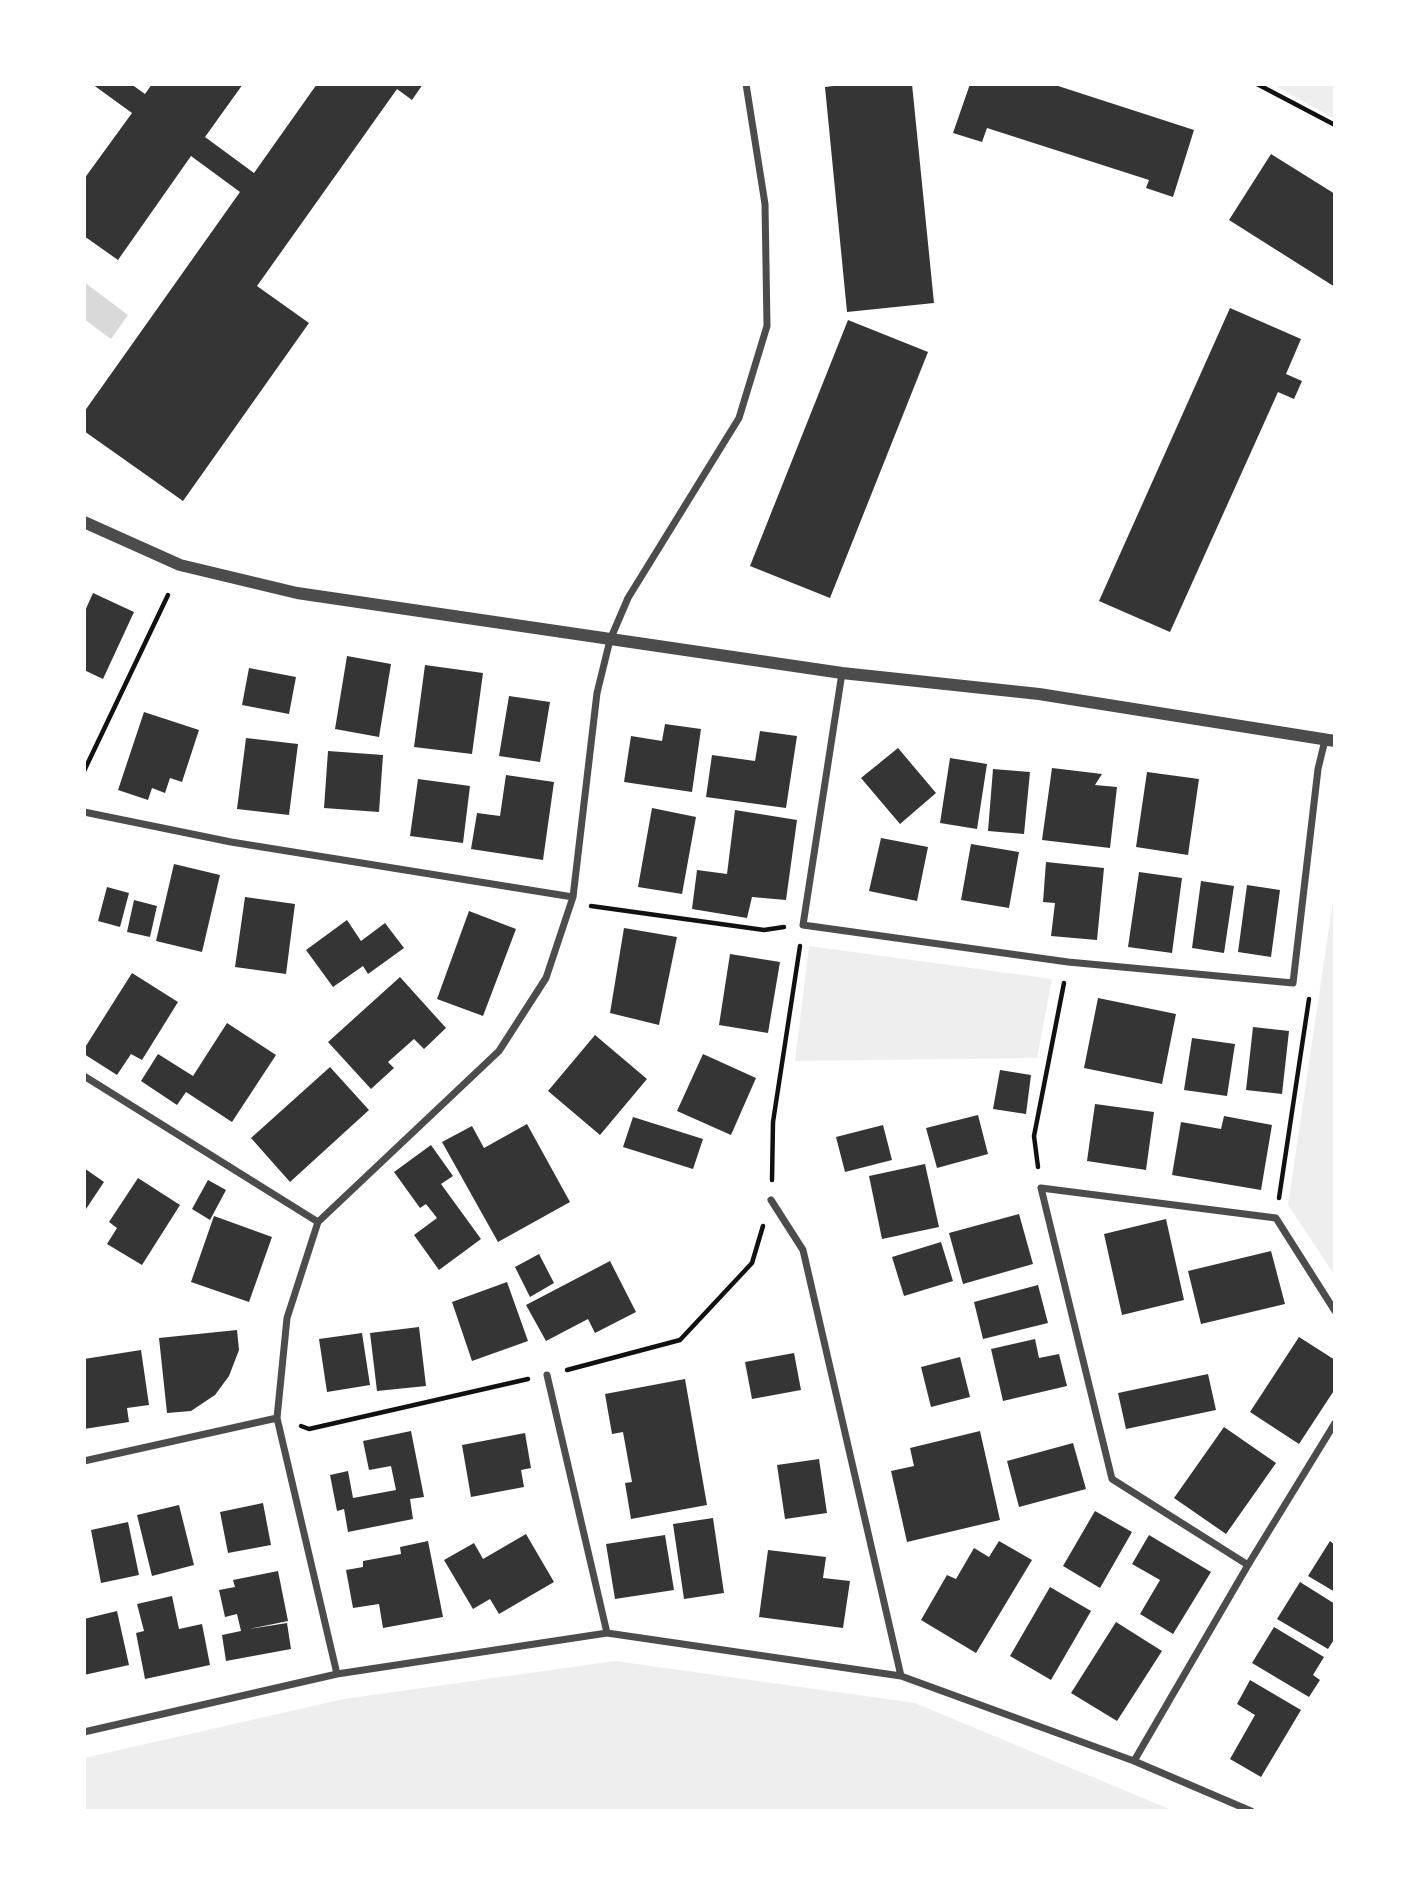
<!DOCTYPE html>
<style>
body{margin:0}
#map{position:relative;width:1419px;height:1895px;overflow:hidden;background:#fff;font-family:Figtree,sans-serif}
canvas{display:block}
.frame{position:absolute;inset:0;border:86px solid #fff;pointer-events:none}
</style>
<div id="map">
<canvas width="1419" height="1895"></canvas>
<div class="frame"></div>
</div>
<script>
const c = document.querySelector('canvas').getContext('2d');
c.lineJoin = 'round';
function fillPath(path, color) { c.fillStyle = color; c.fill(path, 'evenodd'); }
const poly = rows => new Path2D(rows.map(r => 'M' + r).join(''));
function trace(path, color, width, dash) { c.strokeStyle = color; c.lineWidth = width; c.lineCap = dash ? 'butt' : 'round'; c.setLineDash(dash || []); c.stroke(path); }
const green = poly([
 [1278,84,1335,84,1335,119,1277,87],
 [1335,887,1335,1276,1288,1205],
 [809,946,1052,979,1037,1058,795,1061],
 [615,1661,915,1703,1174,1811,84,1811,84,1758,344,1699]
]);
const water = poly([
 [84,282,128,315,111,339,84,319]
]);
const building = poly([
 [92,84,131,84,145,94,152,84,243,84,205,137,254,173,317,84,423,84,412,100,397,89,257,286,309,323,183,501,84,431,84,412,240,192,191,156,118,260,84,236,84,179,132,113],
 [850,84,912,84,934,303,847,312,825,87],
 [970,84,1052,84,1194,130,1173,197,1146,188,1149,180,987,128,982,142,953,133],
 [1271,154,1335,194,1335,287,1229,220],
 [1230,308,1301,339,1286,374,1302,381,1294,399,1278,392,1170,632,1099,601],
 [848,320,928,352,830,598,750,566],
 [93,593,134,612,103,679,84,670,84,613],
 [347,656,391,664,379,737,335,729],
 [425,665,483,673,472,754,414,747],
 [249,668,296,677,289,714,242,705],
 [509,696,550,702,540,762,499,756],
 [144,712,199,730,182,782,170,778,165,793,152,788,148,800,118,790],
 [665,724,701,729,692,792,624,782,631,736,662,741],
 [760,731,797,736,786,808,706,797,712,755,755,761],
 [246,738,298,744,289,815,237,809],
 [898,748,936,793,900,824,861,778],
 [328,751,383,755,379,812,324,808],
 [950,758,987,764,977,829,940,823],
 [1052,768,1102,774,1095,785,1117,787,1110,848,1042,840],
 [993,769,1030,772,1024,834,988,831],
 [1147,772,1199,779,1188,855,1136,847],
 [506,775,554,782,543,860,471,849,477,813,500,816],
 [418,779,470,786,463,843,410,836],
 [652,808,696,817,682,894,638,887],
 [735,810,797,820,786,900,752,897,747,918,692,909,697,870,727,874],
 [881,838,928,847,917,901,869,891],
 [971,844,1019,852,1009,908,961,900],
 [1046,862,1104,868,1097,940,1051,936,1055,903,1043,902],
 [174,864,220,875,202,952,156,941],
 [1139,872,1182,878,1172,953,1128,947],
 [1201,881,1234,886,1224,953,1192,948],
 [1247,885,1280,890,1271,957,1238,952],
 [107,887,129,893,120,927,98,921],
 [245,897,295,904,286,974,235,967],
 [134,900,157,906,150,937,127,932],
 [469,911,516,929,483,1016,437,999],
 [347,920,361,941,385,923,404,948,368,974,363,966,333,987,306,950],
 [624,928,677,937,659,1025,610,1013],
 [730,954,780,962,768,1033,719,1025],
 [132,973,178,1002,142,1060,131,1054,117,1075,84,1054,84,1049],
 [400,977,446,1028,424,1049,414,1039,388,1062,394,1068,371,1089,328,1042],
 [1098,998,1176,1014,1162,1084,1084,1068],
 [227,1023,276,1055,232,1122,186,1092,177,1105,141,1081,158,1054,193,1076],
 [1253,1027,1289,1031,1282,1094,1246,1090],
 [595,1035,647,1079,600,1135,548,1091],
 [1192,1038,1235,1044,1227,1096,1184,1090],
 [703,1054,756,1078,731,1135,677,1111],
 [330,1067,369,1110,290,1182,251,1138],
 [1000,1070,1031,1075,1026,1114,993,1109],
 [1095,1104,1154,1112,1146,1170,1087,1161],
 [978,1115,988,1154,937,1168,926,1128],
 [1224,1116,1272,1125,1261,1190,1172,1175,1181,1122,1221,1129],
 [633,1117,703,1139,693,1169,623,1147],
 [527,1124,570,1202,498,1242,442,1142,472,1126,484,1148],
 [883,1125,892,1160,845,1172,836,1137],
 [431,1145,453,1176,441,1184,481,1239,439,1270,414,1235,437,1218,426,1204,420,1208,394,1172],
 [925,1164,939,1227,882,1239,869,1176],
 [84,1168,104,1182,84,1212],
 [138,1178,180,1205,142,1265,107,1244,117,1228,109,1222],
 [208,1180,226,1190,210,1220,192,1209],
 [1019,1214,1033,1264,963,1284,949,1233],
 [214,1216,272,1237,249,1302,191,1282],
 [1166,1219,1184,1300,1122,1315,1104,1234],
 [941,1242,953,1281,904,1296,892,1257],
 [1271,1251,1285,1304,1201,1324,1188,1271],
 [539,1254,554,1283,530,1297,515,1267],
 [610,1261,636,1312,595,1333,588,1319,546,1341,526,1305],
 [507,1282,528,1341,472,1361,452,1302],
 [1038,1285,1048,1323,983,1339,974,1302],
 [419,1327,426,1386,377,1391,370,1333],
 [237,1330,239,1350,229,1376,215,1395,191,1411,167,1413,159,1338],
 [362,1333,370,1385,327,1392,319,1339],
 [1299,1337,1335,1360,1335,1389,1299,1444,1250,1412],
 [1035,1339,1039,1358,1059,1354,1067,1386,1003,1401,991,1349],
 [141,1350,149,1405,127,1408,129,1422,84,1429,84,1359],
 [794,1353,801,1390,752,1399,745,1362],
 [960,1357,970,1397,931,1407,921,1367],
 [1208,1374,1216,1410,1126,1429,1118,1393],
 [685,1379,707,1505,631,1519,625,1483,632,1482,623,1432,612,1434,605,1394],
 [1224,1427,1276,1463,1226,1534,1174,1498],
 [411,1431,424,1497,410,1499,413,1519,348,1532,344,1509,337,1511,330,1475,348,1471,353,1498,396,1490,391,1466,369,1470,363,1441],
 [980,1431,1000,1520,907,1542,891,1471,914,1466,910,1448],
 [525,1433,531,1468,521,1470,524,1487,471,1497,462,1445],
 [1073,1443,1086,1489,1019,1507,1007,1461],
 [819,1459,827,1513,785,1519,777,1465],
 [263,1503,271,1545,228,1553,220,1512],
 [179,1505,194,1565,152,1576,137,1515],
 [1095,1511,1132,1532,1100,1588,1063,1566],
 [713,1518,724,1593,684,1599,673,1524],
 [128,1522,139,1575,101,1583,91,1530],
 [526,1534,554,1582,499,1614,490,1599,473,1609,444,1560,474,1543,483,1559],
 [665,1535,674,1590,615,1599,606,1544],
 [1149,1535,1211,1572,1173,1634,1140,1614,1160,1580,1132,1564],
 [428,1541,443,1617,383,1628,379,1604,353,1608,346,1570,363,1567,363,1561,401,1554,400,1547],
 [999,1541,1032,1560,976,1653,921,1620,947,1575,956,1579,974,1548,989,1557],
 [1330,1541,1335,1545,1335,1592,1308,1576],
 [768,1550,826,1557,823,1578,850,1581,843,1628,759,1617],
 [278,1571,288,1621,249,1629,287,1623,291,1649,226,1661,222,1635,241,1631,237,1614,225,1617,219,1590,235,1587,233,1580],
 [1300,1582,1335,1604,1335,1638,1328,1649,1277,1619],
 [1050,1587,1091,1611,1051,1680,1010,1656],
 [172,1596,179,1629,202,1624,210,1665,145,1679,136,1633,144,1631,137,1604],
 [117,1611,129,1665,84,1675,84,1619],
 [1116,1622,1162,1651,1117,1721,1071,1693],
 [1274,1627,1324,1657,1313,1675,1320,1680,1309,1697,1252,1663],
 [1250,1680,1301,1710,1261,1777,1230,1759,1255,1715,1237,1704]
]);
const path = poly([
 [1257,84,1335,125],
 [84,771,168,595],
 [591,906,764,930,784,927],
 [1038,1167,1034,1136,1064,983],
 [772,1180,773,1122,800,946],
 [1279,1198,1309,999],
 [567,1370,680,1340,752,1263,763,1226],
 [301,1426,309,1429,528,1379]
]);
const minor = poly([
 [842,673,803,925,1068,962,1293,983,1318,769,1325,740],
 [84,812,231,842,573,897],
 [84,1076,318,1222],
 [771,1200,803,1250,901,1676],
 [547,1375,607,1633],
 [84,1461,277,1418],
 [1248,1565,1112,1479,1041,1188,1276,1218,1335,1311],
 [337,1674,277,1418,287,1318,318,1222,499,1051,546,978,573,897,597,693,610,640,628,598,739,418,767,326,765,204,746,84],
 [84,1732,337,1674,607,1633,901,1676,1134,1761,1251,1811],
 [1134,1761,1248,1565,1335,1423]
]);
const tertiary = poly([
 [84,522,180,565,297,593,842,673,1039,694,1335,741]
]);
fillPath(green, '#eee');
fillPath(water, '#d9d9d9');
fillPath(building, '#353535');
trace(path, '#111', 4.5);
trace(minor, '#4c4c4c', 7);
trace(tertiary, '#4c4c4c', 12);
</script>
